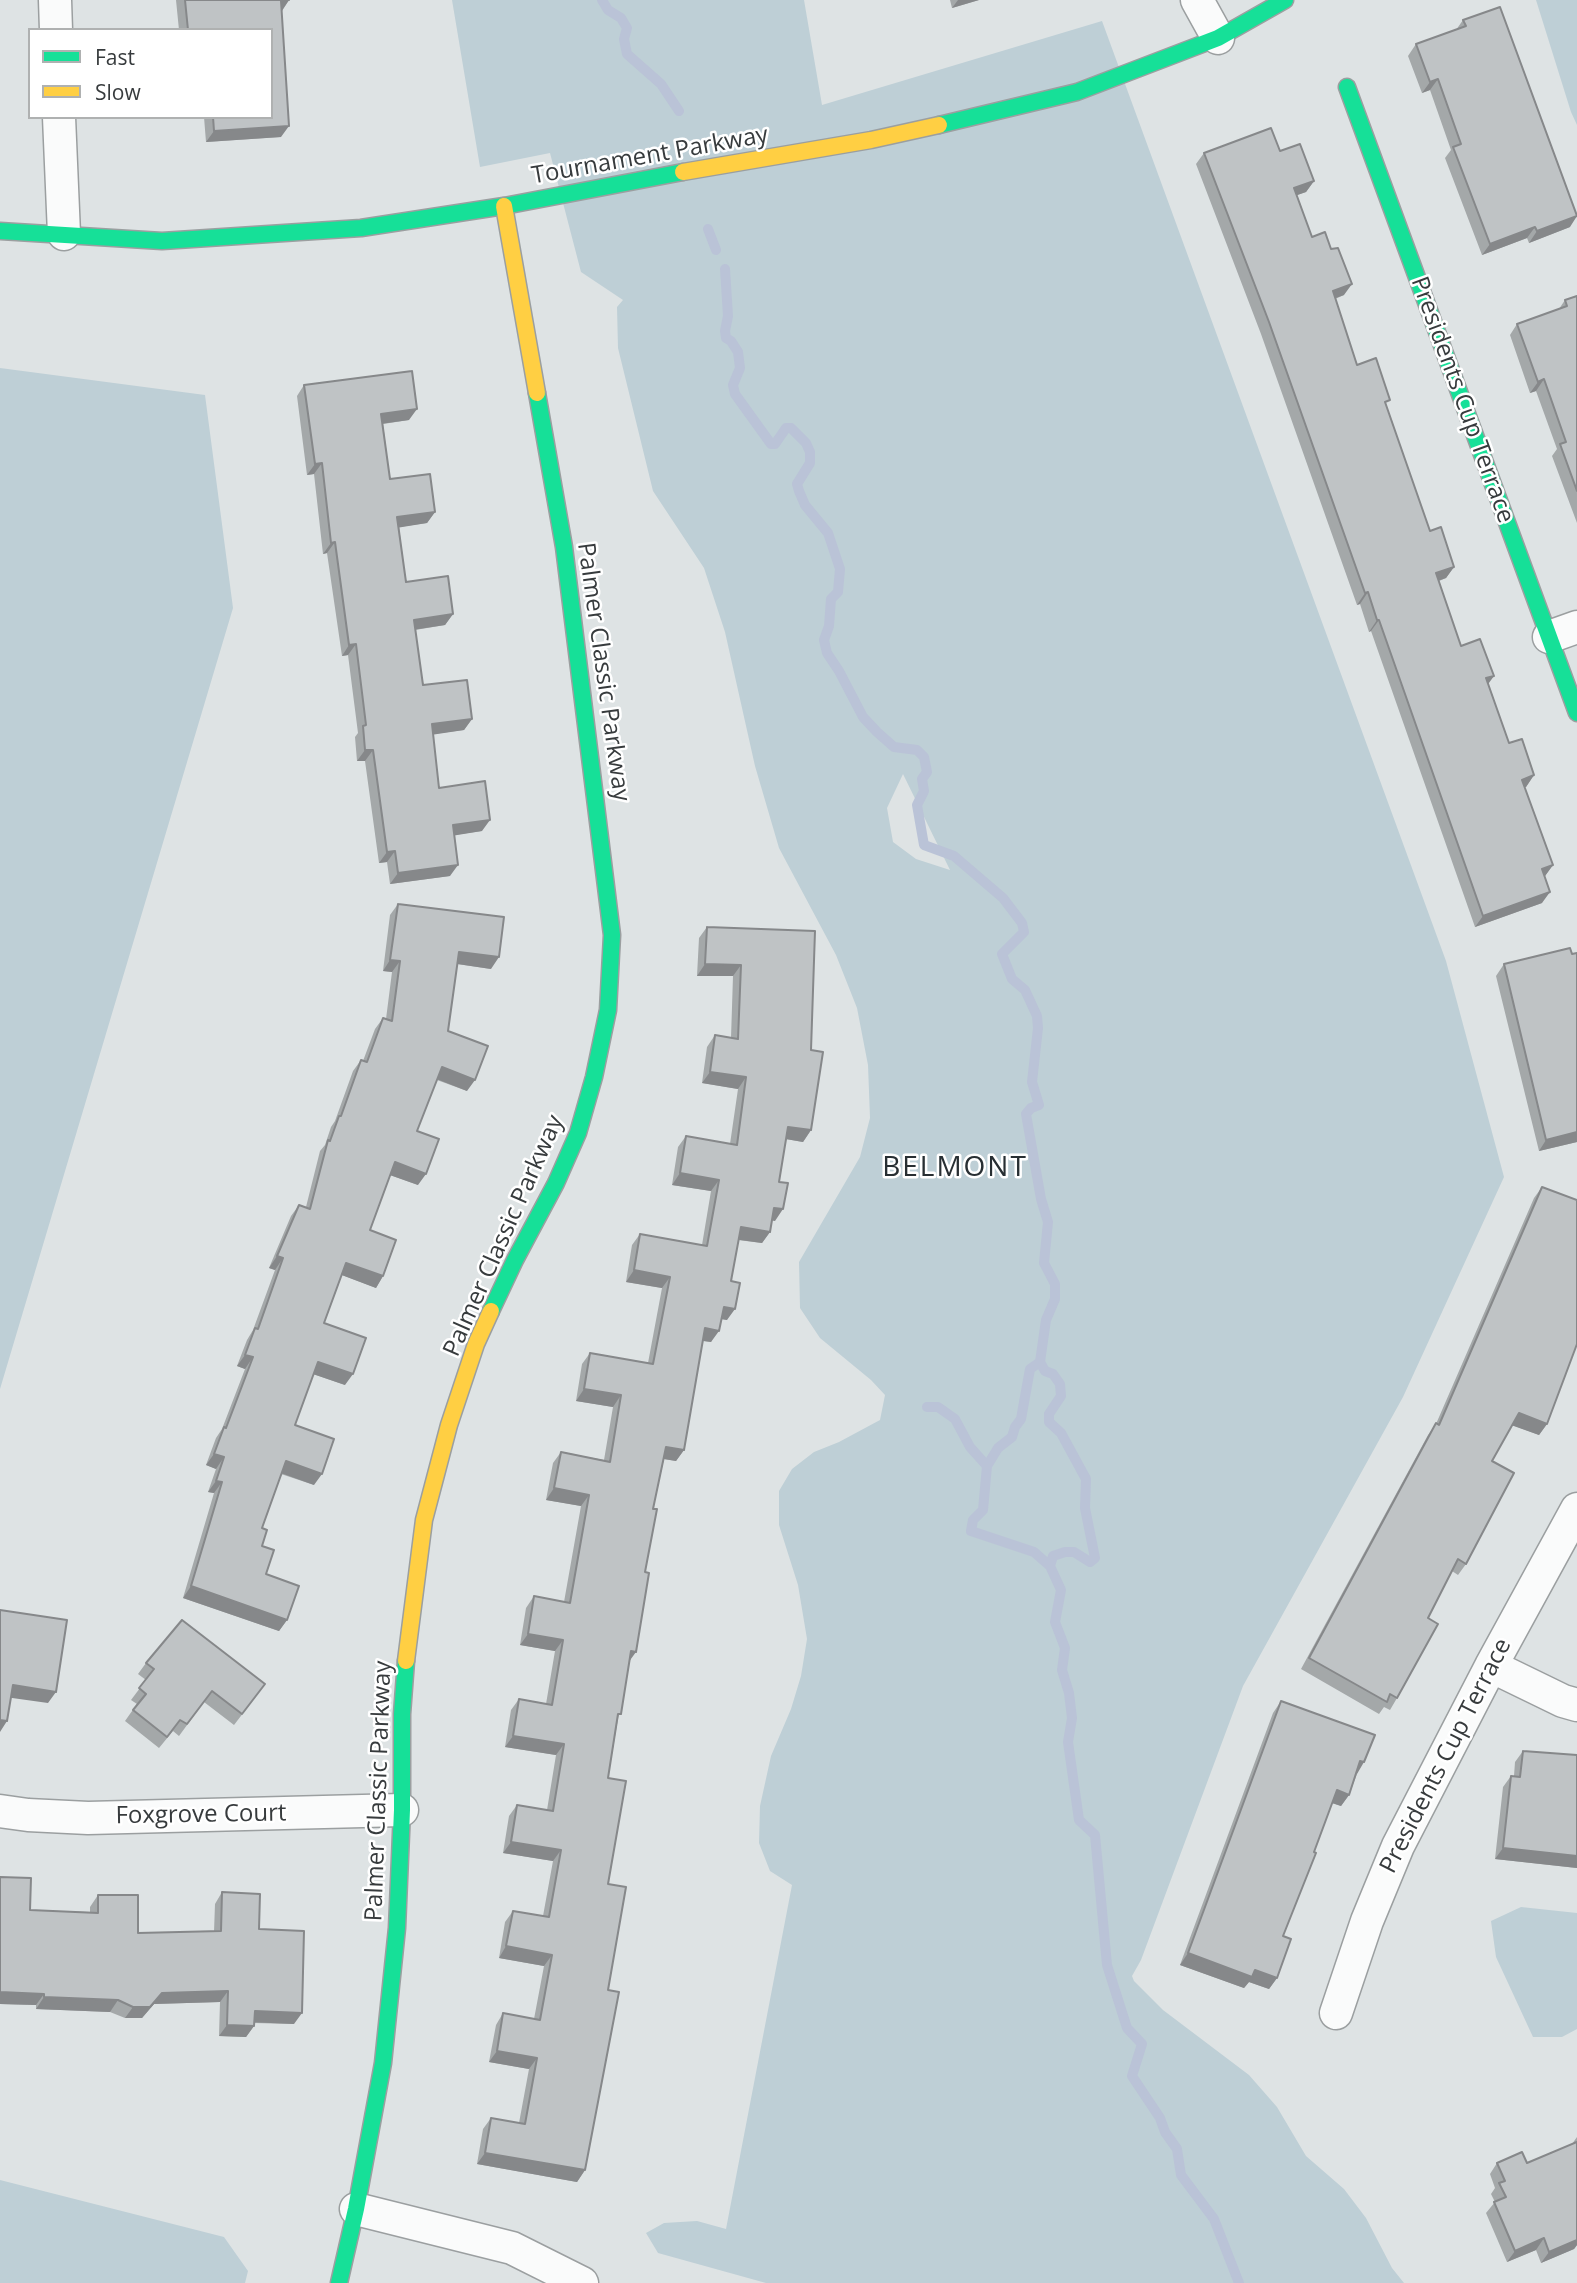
<!DOCTYPE html>
<style>
body{margin:0}
#map{position:relative;width:1577px;height:2283px;overflow:hidden;background:#dee3e4;font-family:"Open Sans",sans-serif}
canvas{display:block}
.legend{position:absolute;left:28px;top:28px;width:245px;height:91px;box-sizing:border-box;background:#fff;border:2px solid #afb1b1;margin:0;padding:9px 12px;list-style:none;font-size:21px;color:#373b3d}
.legend li{display:flex;align-items:center;gap:14px;height:35px}
.legend b{width:35px;border:2px solid #afb1b1}
</style>
<div id="map">
<canvas width="1577" height="2283"></canvas>
<ul class="legend">
<li><b style="height:9px;background:#16e098"></b>Fast</li>
<li><b style="height:9px;background:#ffcf43"></b>Slow</li>
</ul>
</div>
<script>
const c = document.querySelector('canvas').getContext('2d');
c.lineJoin = 'round';
function fillPath(path, color) { c.fillStyle = color; c.fill(path, 'evenodd'); }
const poly = rows => new Path2D(rows.map(r => 'M' + r).join(''));
function trace(path, color, width, dash) { c.strokeStyle = color; c.lineWidth = width; c.lineCap = dash ? 'butt' : 'round'; c.setLineDash(dash || []); c.stroke(path); }
function drawText(font, color, halo, rows, align = 'center') {
  c.font = font + ' "Open Sans",sans-serif'; c.lineWidth = 5; c.setLineDash([]); c.textBaseline = 'middle'; c.strokeStyle = halo; c.fillStyle = color; for (const [text, x, y, turn = 0] of rows) {
    c.save(); c.translate(x, y); c.rotate((+turn || 0) * Math.PI / 180); c.textAlign = isNaN(turn) ? turn : align; if (halo) c.strokeText(text, 0, 0); c.fillText(text, 0, 0); c.restore();
  }
}
const green = poly([
 [452,0,804,0,822,105,1102,21,1446,961,1504,1177,1403,1397,1243,1686,1141,1960,1132,1976,1134,1981,1163,2010,1249,2075,1277,2107,1306,2156,1344,2189,1366,2218,1392,2268,1404,2283,766,2283,658,2253,646,2233,664,2223,697,2221,726,2229,792,1885,770,1871,759,1843,760,1806,771,1756,791,1709,801,1676,807,1639,798,1585,779,1525,779,1491,792,1469,814,1452,839,1442,880,1420,885,1395,871,1380,820,1338,800,1308,799,1262,860,1157,870,1118,868,1065,857,1008,836,955,779,848,755,766,725,632,704,568,653,491,618,348,617,307,623,300,581,272,550,153,480,167],
 [903,774,950,870,916,859,893,842,887,808],
 [1536,0,1577,0,1577,125,1571,112],
 [0,368,205,395,233,608,0,1389],
 [1521,1907,1577,1913,1577,2029,1562,2037,1533,2037,1496,1957,1491,1921],
 [0,2180,224,2237,248,2271,245,2283,0,2283]
]);
const stream = poly([
 [602,0,608,10,621,18,627,28,624,39,627,54,661,84,679,111],
 [708,229,716,250],
 [725,269,728,316,725,331,726,338,731,341,738,352,740,368,733,385,735,394,771,444,775,444,786,428,791,428,806,443,810,452,810,463,797,484,799,491,805,505,828,533,840,569,838,592,831,599,829,626,824,640,827,653,839,671,863,717,877,732,894,747,917,750,924,757,927,772,922,779,924,791,917,805,924,845,954,856,1003,898,1022,923,1024,932,1002,954,1012,979,1025,990,1037,1016,1038,1028,1032,1082,1039,1105,1031,1108,1026,1114,1041,1199,1048,1222,1044,1263,1055,1284,1055,1299,1046,1320,1040,1362,1045,1371,1053,1374,1060,1384,1061,1396,1049,1414,1049,1422,1061,1433,1086,1479,1085,1508,1095,1558,1090,1562,1074,1552,1065,1552,1053,1556,1050,1566,1061,1590,1055,1622,1065,1648,1062,1670,1069,1693,1072,1718,1068,1742,1079,1820,1095,1835,1107,1965,1127,2028,1142,2044,1132,2076,1160,2118,1165,2132,1177,2149,1181,2175,1214,2219,1239,2283],
 [1040,1362,1030,1369,1021,1419,1015,1427,1012,1437,998,1448,987,1466,983,1510,973,1520,971,1531,1034,1552,1050,1566],
 [927,1407,938,1407,955,1419,970,1447,987,1466]
]);
const street = poly([
 [55,0,56,30],
 [1197,0,1218,38],
 [59,117,64,234],
 [1549,637,1577,627],
 [1491,1666,1563,1701,1577,1705],
 [0,1811,28,1815,88,1818,402,1810],
 [1336,2013,1367,1921,1398,1846,1491,1666,1577,1509],
 [356,2209,512,2248,582,2283]
]);
const fast = poly([
 [1347,87,1577,713],
 [939,125,1077,92,1218,38,1285,0],
 [0,231,162,241,361,228,504,206,683,172],
 [491,1311,515,1260,556,1183,578,1133,594,1077,608,1010,612,935,564,547,537,393],
 [339,2283,356,2209,383,2063,397,1928,402,1810,402,1714,406,1661]
]);
const slow = poly([
 [683,172,871,140,939,125],
 [504,206,537,393],
 [406,1661,424,1520,449,1425,476,1344,491,1311]
]);
const wall = poly([
 [176,0,289,0,282,11,281,137,206,142,204,117,271,117,271,30,179,30],
 [950,0,979,0,952,8],
 [1463,20,1570,227,1529,243,1527,238,1482,255,1445,158,1451,150,1430,90,1422,93,1408,56,1416,44,1456,30],
 [1280,151,1314,181,1306,192,1297,195,1312,237,1344,295,1335,299,1357,365,1386,406,1430,531,1454,567,1446,578,1439,581,1461,646,1488,683,1509,743,1534,775,1526,787,1524,787,1553,865,1545,876,1542,903,1475,927,1371,631,1369,632,1360,604,1357,605,1261,334,1196,164,1204,153],
 [1577,296,1577,523,1552,456,1557,449,1536,391,1530,393,1510,335,1517,324,1559,309,1565,300],
 [304,385,409,420,383,424,390,479,435,512,427,523,399,527,406,582,453,614,445,625,415,630,423,685,472,719,464,730,433,734,439,788,482,831,454,835,450,876,390,884,387,862,379,863,365,761,357,761,355,737,358,733,348,655,342,656,327,553,323,554,314,474,307,475,297,396],
 [398,904,491,969,457,964,448,1031,467,1091,437,1080,417,1131,418,1185,390,1175,370,1230,383,1276,376,1288,342,1275,324,1323,345,1385,313,1374,295,1425,314,1485,281,1474,262,1528,262,1546,266,1574,287,1620,279,1631,183,1598,214,1493,208,1492,216,1469,206,1465,216,1438,222,1429,245,1369,237,1366,247,1340,253,1330,275,1270,269,1268,291,1216,299,1205,306,1207,320,1151,325,1145,331,1127,335,1121,353,1071,361,1060,363,1061,375,1029,383,1018,386,1019,392,972,383,971,390,915],
 [707,927,815,931,811,1050,811,1130,803,1142,786,1139,779,1182,775,1221,772,1220,770,1232,762,1243,738,1240,731,1281,727,1320,721,1319,711,1342,703,1341,684,1450,676,1461,664,1459,653,1509,629,1661,618,1719,608,1778,608,1990,585,2170,577,2182,477,2164,483,2129,491,2118,519,2123,529,2069,489,2062,496,2025,503,2013,534,2019,544,1966,499,1958,505,1922,513,1911,543,1916,553,1861,503,1853,509,1816,517,1805,547,1810,556,1755,505,1747,511,1710,519,1699,546,1704,555,1651,520,1645,526,1608,534,1596,564,1602,581,1506,546,1500,553,1463,561,1452,604,1460,613,1407,576,1401,582,1364,590,1353,648,1363,662,1288,626,1282,632,1245,640,1234,702,1245,711,1191,672,1185,678,1147,686,1136,730,1144,738,1089,702,1083,707,1047,715,1035,731,1038,733,976,697,976,699,938],
 [1572,954,1577,1142,1539,1151,1496,976,1504,964],
 [1542,1187,1547,1424,1539,1435,1512,1425,1492,1461,1466,1564,1458,1575,1452,1571,1428,1618,1397,1698,1390,1710,1384,1707,1379,1714,1301,1669,1428,1435,1436,1424,1534,1198],
 [146,1663,257,1695,234,1725,204,1702,179,1736,173,1731,159,1748,125,1721,137,1704,131,1700,146,1680,138,1674],
 [1281,1701,1357,1774,1349,1795,1341,1806,1332,1803,1283,1936,1277,1978,1269,1989,1249,1982,1244,1988,1180,1965,1273,1713],
 [1523,1751,1577,1755,1577,1868,1495,1859,1503,1787,1511,1776,1514,1776,1515,1762],
 [0,1877,30,1910,90,1912,90,1907,98,1895,138,1933,214,1932,215,1904,222,1892,259,1929,294,2024,254,2023,254,2026,246,2037,219,2036,220,2002,154,2004,142,2018,125,2018,110,2012,36,2009,36,2005,0,2004],
 [1577,2137,1577,2245,1574,2249,1541,2263,1536,2250,1507,2262,1486,2213,1495,2202,1491,2194,1495,2188,1490,2174,1497,2163,1527,2163,1572,2144]
]);
const shadedWall = poly([
 [289,0,281,12,281,1],
 [958,0,979,0,952,8],
 [1438,79,1430,90,1422,93,1430,82],
 [289,126,281,137,206,142,214,131],
 [1314,181,1306,192,1286,199,1294,188],
 [1577,216,1570,227,1529,243,1537,231],
 [1535,227,1527,238,1482,255,1490,244],
 [1352,284,1344,295,1325,302,1333,291],
 [1544,379,1536,391,1530,393,1538,382],
 [417,409,409,420,373,425,381,414],
 [322,463,314,474,307,475,315,464],
 [435,512,427,523,390,529,397,517],
 [335,542,327,553,323,554,331,543],
 [1454,567,1446,578,1429,584,1436,573],
 [1368,592,1360,604,1357,605,1365,593],
 [453,614,445,625,406,631,414,620],
 [1377,620,1379,620,1371,631,1369,632],
 [356,644,348,655,342,656,349,645],
 [1494,676,1486,687,1486,678],
 [472,719,464,730,424,736,432,724],
 [365,750,373,750,365,761,357,761],
 [1534,775,1526,787,1514,791,1522,780],
 [490,820,482,831,445,837,453,825],
 [395,851,387,862,379,863,387,852],
 [458,865,450,876,390,884,398,873],
 [1553,865,1545,876,1534,880,1542,869],
 [1550,892,1542,903,1475,927,1483,916],
 [459,952,499,957,491,969,451,963],
 [390,960,400,961,392,972,383,971],
 [705,964,741,965,733,976,697,976],
 [442,1067,475,1080,467,1091,434,1078],
 [710,1072,746,1077,738,1089,702,1083],
 [788,1127,811,1130,803,1142,780,1138],
 [1577,1132,1577,1142,1539,1151,1546,1140],
 [395,1162,426,1174,418,1185,387,1174],
 [680,1173,719,1180,711,1191,672,1185],
 [774,1208,783,1209,775,1221,766,1219],
 [741,1227,770,1232,762,1243,733,1239],
 [277,1256,283,1258,275,1270,269,1268],
 [346,1263,383,1276,376,1288,339,1274],
 [634,1270,670,1277,662,1288,626,1282],
 [724,1307,735,1309,727,1320,716,1318],
 [705,1328,719,1331,711,1342,697,1340],
 [245,1355,253,1357,245,1369,237,1366],
 [318,1362,353,1374,345,1385,310,1373],
 [584,1389,621,1395,613,1407,576,1401],
 [1519,1413,1547,1424,1539,1435,1511,1425],
 [666,1447,684,1450,676,1461,658,1458],
 [214,1454,224,1457,216,1469,206,1465],
 [286,1461,322,1474,314,1485,278,1472],
 [216,1481,222,1482,214,1493,208,1492],
 [554,1488,589,1495,581,1506,546,1500],
 [191,1586,287,1620,279,1631,183,1598],
 [528,1634,563,1640,555,1651,520,1645],
 [631,1651,636,1652,628,1663],
 [13,1685,56,1692,48,1703,5,1697],
 [0,1720,7,1721,0,1732],
 [513,1736,564,1744,556,1755,505,1747],
 [1360,1761,1364,1762,1357,1774,1352,1772],
 [1337,1790,1349,1795,1341,1806,1329,1802],
 [511,1842,561,1850,553,1861,503,1853],
 [1503,1848,1577,1856,1577,1868,1495,1859],
 [506,1946,552,1955,544,1966,499,1958],
 [1188,1953,1255,1970,1277,1978,1269,1989,1249,1982,1244,1988,1180,1965],
 [228,1991,220,2002,154,2004,142,2018,125,2018,133,2007,162,1993],
 [0,1992,44,1994,36,2005,0,2004],
 [44,1997,118,2000,110,2012,36,2009],
 [255,2011,302,2013,294,2024,247,2022],
 [227,2025,254,2026,246,2037,219,2036],
 [497,2051,537,2058,529,2069,489,2062],
 [485,2153,585,2170,577,2182,477,2164],
 [1544,2238,1536,2250,1507,2262,1515,2251],
 [1577,2240,1577,2245,1574,2249,1541,2263,1549,2252]
]);
const building = poly([
 [185,0,289,0,281,1,289,126,214,131,213,117,271,117,271,30,188,30,185,0],
 [1500,7,1577,216,1537,231,1535,227,1490,244,1453,147,1461,144,1438,79,1430,82,1416,44,1466,26,1463,20,1500,7],
 [1271,128,1280,151,1300,144,1314,181,1294,188,1312,237,1325,232,1331,249,1338,248,1352,284,1333,291,1357,365,1376,358,1390,400,1385,402,1430,531,1441,527,1454,567,1436,573,1461,646,1480,639,1494,676,1486,678,1509,743,1522,739,1534,775,1522,780,1553,865,1542,869,1550,892,1483,916,1379,620,1377,620,1368,592,1365,593,1269,322,1204,153,1271,128],
 [1577,296,1577,491,1560,444,1566,442,1544,379,1538,382,1517,324,1567,306,1565,300,1577,296],
 [412,371,417,409,381,414,390,479,430,474,435,512,397,517,406,582,448,576,453,614,414,620,423,685,467,680,472,719,432,724,439,788,485,781,490,820,453,825,458,865,398,873,395,851,387,852,373,750,365,750,363,726,366,725,356,644,349,645,335,542,331,543,322,463,315,464,304,385,412,371],
 [398,904,504,917,499,957,459,952,448,1031,488,1046,475,1080,442,1067,417,1131,439,1139,426,1174,395,1162,370,1230,396,1240,383,1276,346,1263,324,1323,366,1338,353,1374,318,1362,295,1425,334,1439,322,1474,286,1461,262,1528,267,1530,262,1546,274,1550,266,1574,299,1586,287,1620,191,1586,222,1482,216,1481,224,1457,214,1454,224,1427,226,1428,253,1357,245,1355,255,1328,258,1329,283,1258,277,1256,299,1205,310,1209,328,1140,330,1141,339,1116,341,1116,361,1060,367,1062,383,1018,392,1021,400,961,390,960,398,904],
 [707,927,815,931,811,1050,823,1052,811,1130,788,1127,779,1182,788,1183,783,1209,774,1208,770,1232,741,1227,731,1281,740,1283,735,1309,724,1307,719,1331,705,1328,684,1450,666,1447,653,1509,657,1509,645,1572,649,1573,636,1652,631,1651,621,1714,618,1714,608,1778,626,1781,608,1884,626,1887,608,1990,619,1992,585,2170,485,2153,491,2118,525,2124,537,2058,497,2051,503,2013,540,2020,552,1955,506,1946,513,1911,549,1917,561,1850,511,1842,517,1805,553,1811,564,1744,513,1736,519,1699,552,1705,563,1640,528,1634,534,1596,570,1603,589,1495,554,1488,561,1452,610,1462,621,1395,584,1389,590,1353,653,1364,670,1277,634,1270,640,1234,707,1246,719,1180,680,1173,686,1136,737,1145,746,1077,710,1072,715,1035,738,1039,741,965,705,964,707,927],
 [1570,948,1572,954,1577,953,1577,1132,1546,1140,1504,964,1570,948],
 [1542,1187,1577,1200,1577,1344,1547,1424,1519,1413,1492,1461,1514,1473,1466,1564,1458,1559,1428,1618,1438,1624,1397,1698,1390,1694,1387,1702,1309,1658,1436,1423,1439,1425,1542,1187],
 [0,1610,67,1620,56,1692,13,1685,7,1721,0,1720,0,1610],
 [182,1620,265,1684,242,1714,212,1691,187,1724,180,1720,167,1737,133,1710,146,1694,139,1688,154,1669,146,1663,182,1620],
 [1281,1701,1375,1735,1364,1762,1360,1761,1349,1795,1337,1790,1314,1852,1316,1853,1283,1936,1291,1939,1277,1978,1255,1970,1252,1977,1188,1953,1281,1701],
 [1523,1751,1577,1755,1577,1856,1503,1848,1511,1776,1520,1777,1523,1751],
 [0,1877,31,1878,30,1910,98,1913,98,1895,138,1895,138,1933,221,1931,222,1892,260,1894,259,1929,304,1931,302,2013,255,2011,254,2026,227,2025,228,1991,162,1993,150,2007,133,2007,118,2000,44,1997,44,1994,0,1992,0,1877],
 [1577,2142,1577,2240,1549,2252,1544,2238,1515,2251,1494,2202,1506,2197,1499,2183,1505,2181,1497,2163,1522,2152,1527,2163,1577,2142]
]);
const streetNames = [
 ["Tournament Parkway",650,156,-10],
 ["Presidents Cup Terrace",1462,400,70],
 ["Palmer Classic Parkway",603,672,82],
 ["Palmer Classic Parkway",504,1236,-66],
 ["Presidents Cup Terrace",1446,1756,-63],
 ["Palmer Classic Parkway",379,1791,-88],
 ["Foxgrove Court",201,1815,-1]
];
const quarterNames = [
 ["BELMONT",955,1168]
];
fillPath(green, '#becfd6');
trace(stream, '#bac3d7', 10);
trace(street, '#9b9fa0', 35);
trace(fast, '#9b9fa0', 19);
trace(slow, '#9b9fa0', 19);
trace(street, '#fafbfb', 32);
trace(fast, '#16e098', 16);
trace(slow, '#ffcf43', 16);
fillPath(wall, '#a4a8a9');
fillPath(shadedWall, '#86888a');
fillPath(building, '#bfc3c5');
trace(building, '#86888a', 2);
drawText('24px', '#373b3d', '#fff', streetNames);
c.letterSpacing = '2px';
drawText('28px', '#282f33', '#fff', quarterNames);
c.letterSpacing = '0px';
</script>
